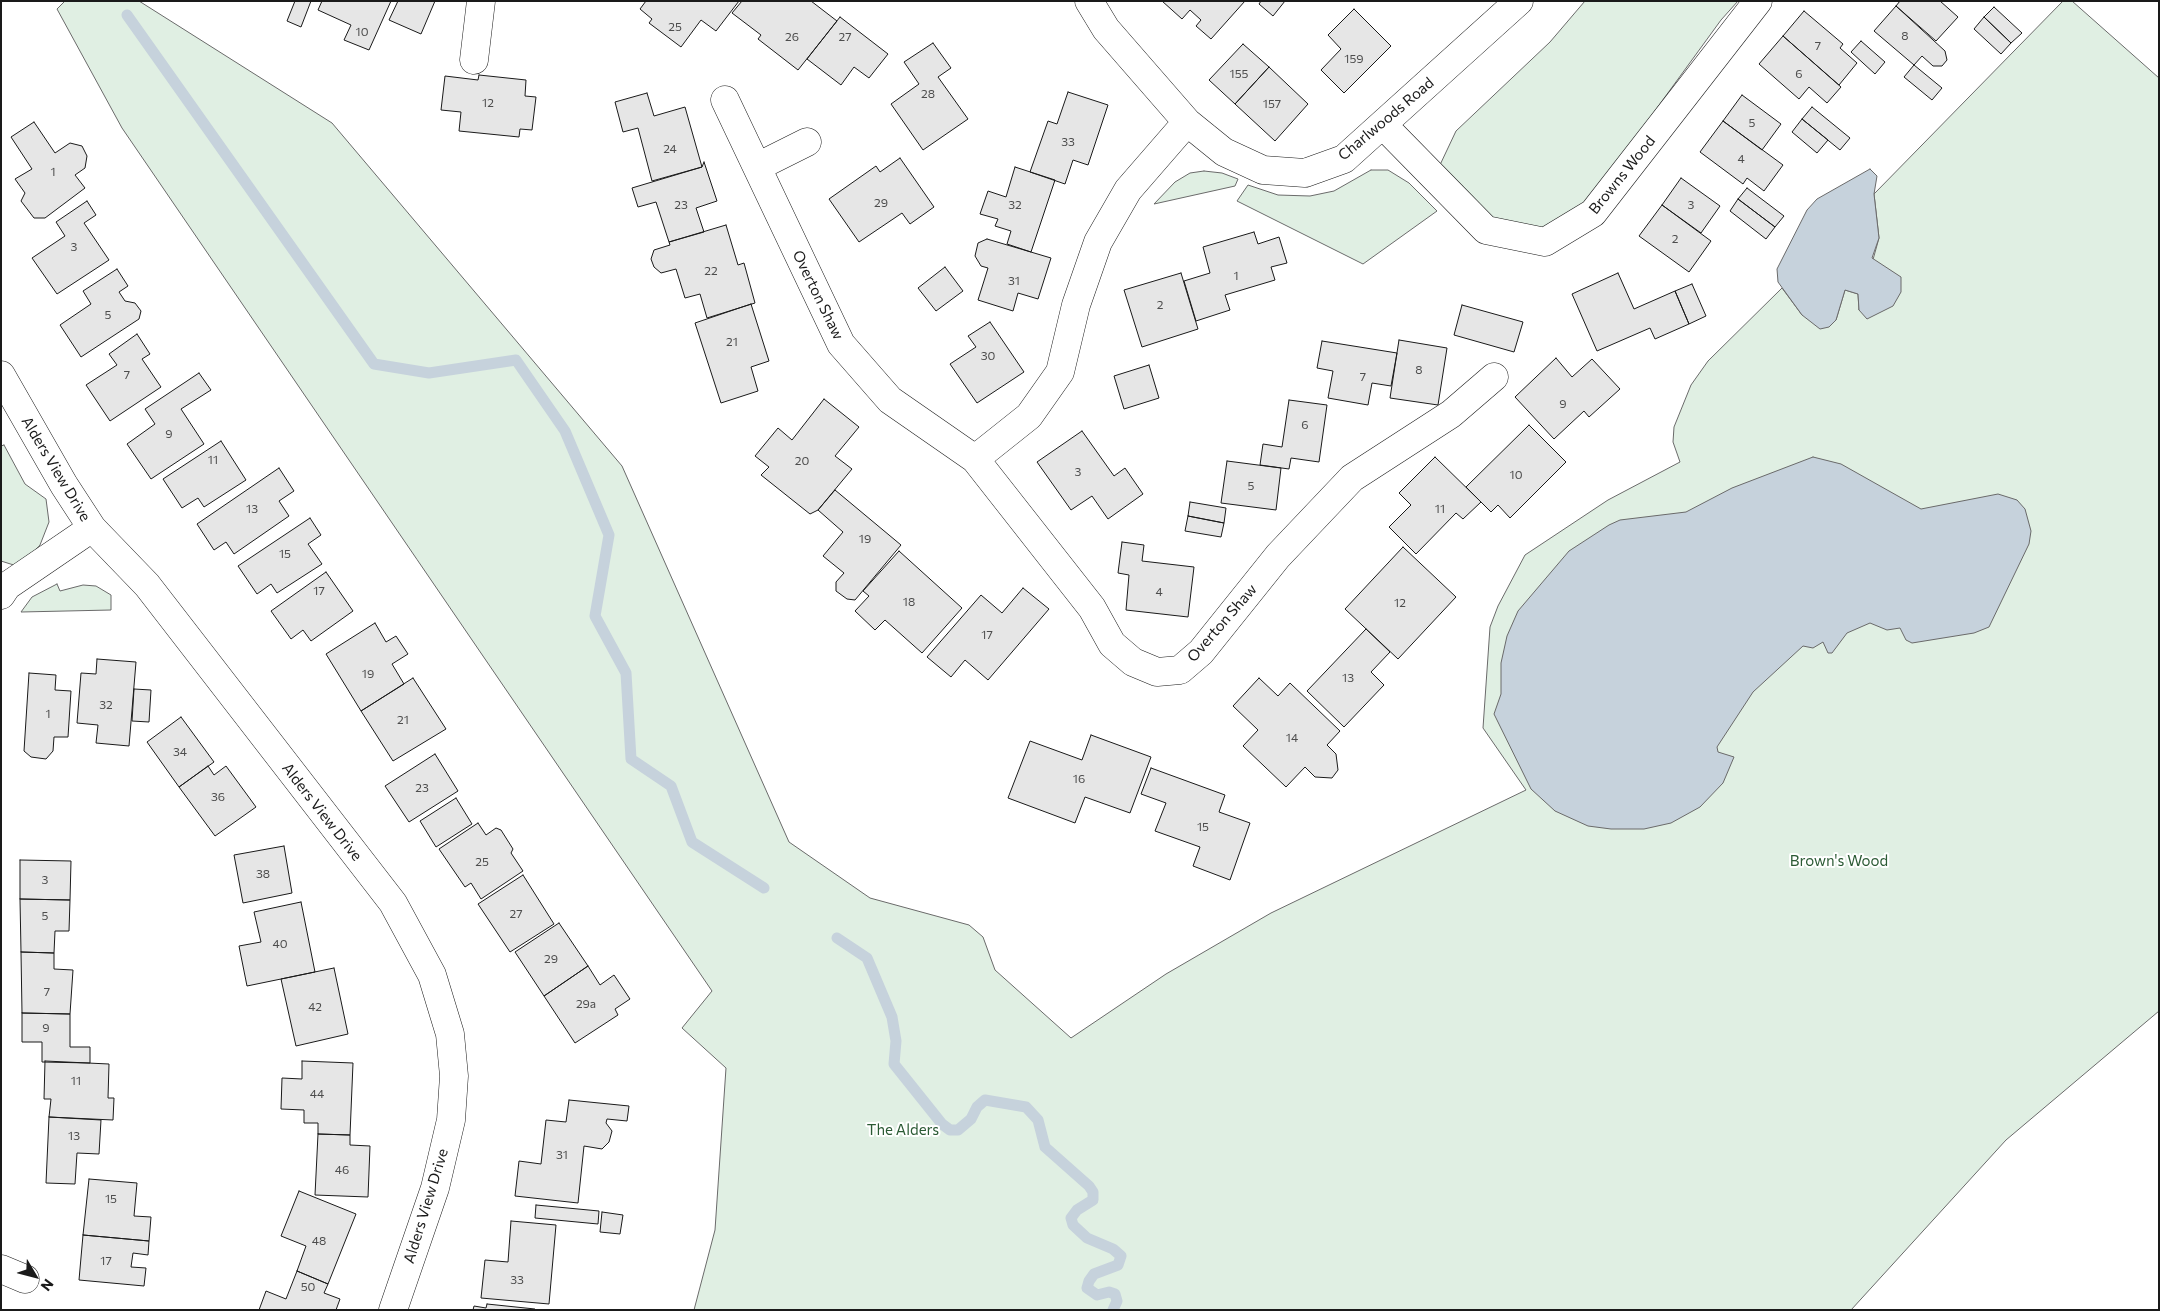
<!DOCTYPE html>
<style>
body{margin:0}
#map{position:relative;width:2160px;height:1311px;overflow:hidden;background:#fff;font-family:Commissioner,sans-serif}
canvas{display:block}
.frame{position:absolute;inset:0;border:2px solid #1a1a1a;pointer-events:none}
.north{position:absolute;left:10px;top:1251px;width:50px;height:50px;-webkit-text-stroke:4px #fff;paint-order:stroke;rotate:127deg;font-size:14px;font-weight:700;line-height:20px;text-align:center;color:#1a1a1a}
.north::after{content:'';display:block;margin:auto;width:18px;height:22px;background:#1a1a1a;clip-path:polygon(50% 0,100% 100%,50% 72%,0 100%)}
</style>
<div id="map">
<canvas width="2160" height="1311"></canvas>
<div class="frame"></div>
<div class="north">N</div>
</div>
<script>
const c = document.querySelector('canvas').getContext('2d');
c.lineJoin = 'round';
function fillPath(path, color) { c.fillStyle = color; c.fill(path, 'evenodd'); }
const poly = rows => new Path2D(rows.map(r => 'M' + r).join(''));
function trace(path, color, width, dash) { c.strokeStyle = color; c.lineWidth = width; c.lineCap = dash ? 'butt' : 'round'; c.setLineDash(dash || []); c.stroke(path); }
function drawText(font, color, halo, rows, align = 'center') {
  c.font = font + ' Commissioner,sans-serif'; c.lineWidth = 4; c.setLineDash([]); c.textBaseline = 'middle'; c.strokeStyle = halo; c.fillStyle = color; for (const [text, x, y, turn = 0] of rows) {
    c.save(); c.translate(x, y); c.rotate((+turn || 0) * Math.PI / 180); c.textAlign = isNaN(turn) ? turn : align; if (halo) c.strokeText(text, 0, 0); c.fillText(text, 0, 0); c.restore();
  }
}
const green = poly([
 [65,1,139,1,332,123,622,466,789,842,870,898,969,925,983,937,995,970,1071,1038,1166,974,1271,913,1526,790,1483,728,1490,627,1498,606,1525,555,1608,500,1680,462,1673,442,1674,427,1691,385,1708,361,1782,288,1802,315,1836,320,1845,290,1858,294,1859,310,1879,238,1874,194,2063,1,2072,1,2159,78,2159,1011,2006,1140,1851,1310,694,1310,715,1230,726,1068,682,1028,712,991,122,128,57,9,65,1],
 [1585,1,1738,1,1721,20,1590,200,1573,216,1536,230,1493,219,1439,167,1456,131,1550,42,1585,1],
 [1371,170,1388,170,1409,183,1437,211,1363,264,1237,201,1248,185,1278,195,1310,196,1334,191,1371,170],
 [1204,171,1222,173,1238,179,1235,186,1154,204,1175,182,1190,173,1204,171],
 [4,445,25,484,46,499,49,522,40,545,20,567,1,561,1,446,4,445],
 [57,584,60,591,83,585,96,586,111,595,111,610,21,612,32,597,57,584]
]);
const water = poly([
 [1870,169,1877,176,1874,194,1879,238,1872,258,1901,277,1901,292,1893,306,1867,319,1859,310,1858,294,1845,290,1836,320,1829,327,1820,329,1802,315,1778,282,1777,269,1807,210,1817,199,1870,169],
 [1813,457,1841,464,1921,509,1998,494,2017,500,2025,509,2031,531,2029,544,1989,627,1974,633,1912,643,1906,640,1900,628,1887,630,1870,623,1847,633,1832,653,1828,653,1823,642,1813,648,1803,646,1753,692,1717,747,1718,752,1734,757,1723,783,1700,807,1671,823,1644,829,1611,829,1588,826,1555,811,1531,789,1494,714,1501,694,1501,663,1507,636,1518,611,1569,551,1609,525,1620,520,1686,512,1732,488,1813,457]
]);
const stream = poly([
 [127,15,374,364,429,373,516,360,565,431,609,535,595,616,626,673,631,759,671,786,692,842,764,888],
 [837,938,867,958,892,1017,896,1041,894,1064,942,1124,950,1130,958,1130,971,1119,977,1107,985,1100,1026,1107,1038,1120,1045,1147,1089,1186,1093,1192,1093,1200,1077,1210,1071,1218,1073,1225,1087,1238,1113,1249,1121,1256,1118,1265,1094,1274,1089,1281,1087,1288,1097,1295,1109,1292,1115,1294,1117,1301,1113,1310]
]);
const building = poly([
 [295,1,311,1,301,27,287,21,295,1],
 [322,1,391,1,369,50,344,40,351,25,318,10,322,1],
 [398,1,435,1,421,34,389,20,398,1],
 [646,1,739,1,716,31,701,20,681,47,649,23,652,19,640,9,646,1],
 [742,1,811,1,837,21,798,70,758,39,761,35,732,13,742,1],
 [1162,1,1245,1,1211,39,1196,26,1201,20,1190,10,1182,19,1162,1],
 [1261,1,1285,1,1273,16,1259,4,1261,1],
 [1900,1,1940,1,1958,17,1936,41,1896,6,1900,1],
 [1896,6,1945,51,1947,60,1942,66,1933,66,1922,56,1914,65,1874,31,1896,6],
 [1994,7,2022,33,2011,43,1984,17,1994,7],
 [1354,9,1391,46,1344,93,1321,70,1341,49,1328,35,1354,9],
 [1804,11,1843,44,1840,48,1857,63,1839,85,1783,36,1804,11],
 [840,17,888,54,869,78,854,67,841,85,807,59,840,17],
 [1984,17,2011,43,2001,54,1974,29,1984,17],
 [1783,36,1841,87,1827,103,1809,87,1799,99,1759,64,1783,36],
 [1861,41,1885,62,1875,74,1851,52,1861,41],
 [933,43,951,68,938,77,968,119,923,150,891,104,919,84,904,62,933,43],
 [1243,44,1269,67,1235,104,1209,80,1243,44],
 [1914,65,1942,88,1932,100,1904,77,1914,65],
 [1269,67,1308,104,1275,141,1235,104,1269,67],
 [479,75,526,80,525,96,536,97,532,130,520,129,519,137,459,131,461,112,441,110,445,76,478,80,479,75],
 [1068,92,1108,105,1088,165,1073,160,1065,184,1030,172,1048,121,1057,124,1068,92],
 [647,93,654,116,685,107,702,167,652,181,638,128,623,132,615,102,647,93],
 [1742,95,1781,124,1762,150,1723,121,1742,95],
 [1812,107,1850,138,1840,150,1802,119,1812,107],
 [1802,119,1828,140,1817,153,1792,132,1802,119],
 [1723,121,1783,165,1764,191,1747,178,1743,184,1700,152,1723,121],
 [34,122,55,153,70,143,82,146,87,156,85,168,75,175,85,188,45,218,34,218,21,201,25,193,15,179,32,169,11,137,34,122],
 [900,158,934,207,910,224,902,213,859,242,829,199,876,166,880,172,900,158],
 [704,162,717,201,696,208,704,232,669,242,656,202,638,207,632,188,702,167,704,162],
 [1015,167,1055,180,1031,252,1007,244,1011,231,995,226,998,219,980,214,988,191,1006,197,1015,167],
 [1681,178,1720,206,1701,233,1662,205,1681,178],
 [1747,188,1784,216,1775,227,1738,199,1747,188],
 [1738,199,1775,227,1766,239,1730,211,1738,199],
 [87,201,96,215,84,223,109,260,57,294,32,258,65,236,56,222,87,201],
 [1662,205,1711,241,1689,272,1639,236,1662,205],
 [726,225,738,265,744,263,755,303,707,318,700,294,685,298,676,269,661,273,654,267,651,259,654,250,670,245,669,242,726,225],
 [1254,232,1258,244,1279,237,1287,263,1271,267,1275,280,1225,295,1230,310,1196,321,1184,281,1210,273,1203,247,1254,232],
 [987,239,1051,258,1038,299,1018,293,1013,311,978,300,988,268,981,266,975,256,978,243,987,239],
 [945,267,963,291,936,311,918,288,945,267],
 [117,269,128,286,119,292,125,301,135,303,141,311,139,319,81,357,60,325,91,304,83,291,117,269],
 [1181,273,1198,329,1142,347,1124,290,1181,273],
 [1618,273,1634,309,1675,291,1689,324,1655,339,1650,328,1597,351,1572,294,1618,273],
 [1692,284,1706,316,1689,324,1675,291,1692,284],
 [751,304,769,361,751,367,758,391,721,403,695,323,751,304],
 [1462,305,1523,322,1514,352,1454,335,1462,305],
 [990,322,1024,372,977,403,950,364,976,347,968,336,990,322],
 [137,334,150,354,142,359,161,387,110,421,86,385,117,365,109,354,137,334],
 [1399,340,1447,348,1438,405,1390,398,1399,340],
 [1322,341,1397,353,1391,386,1372,383,1368,405,1328,398,1333,371,1317,368,1322,341],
 [1556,358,1572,377,1592,359,1620,389,1589,417,1584,411,1554,439,1515,397,1556,358],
 [1149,365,1159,398,1124,409,1114,376,1149,365],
 [199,373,211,390,181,409,204,444,151,479,127,444,155,424,145,409,199,373],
 [824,399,859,427,835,456,852,469,818,510,810,514,761,475,769,467,755,456,778,428,792,440,824,399],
 [1289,400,1327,405,1319,462,1291,458,1289,469,1260,465,1263,444,1282,447,1289,400],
 [1529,425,1566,462,1510,518,1498,505,1491,512,1466,487,1529,425],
 [1082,431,1114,476,1125,468,1143,494,1108,519,1092,496,1071,510,1037,462,1082,431],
 [221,441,246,480,204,507,198,498,182,508,163,479,221,441],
 [1435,457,1481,502,1463,519,1456,513,1416,554,1389,527,1411,505,1399,493,1435,457],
 [1227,461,1281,468,1276,510,1221,503,1227,461],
 [279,468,294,491,279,501,289,516,234,554,226,542,214,550,197,524,279,468],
 [835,490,901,545,855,600,847,599,836,591,836,582,844,573,823,556,843,532,818,510,835,490],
 [1190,502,1226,508,1224,523,1188,516,1190,502],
 [1188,516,1224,523,1221,537,1185,531,1188,516],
 [310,518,321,535,308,544,322,564,277,593,271,584,257,594,238,566,310,518],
 [1122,542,1144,545,1142,561,1194,567,1188,617,1126,610,1129,575,1118,573,1122,542],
 [1403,547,1456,597,1398,659,1345,609,1403,547],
 [899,551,962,608,922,653,885,620,875,630,855,611,869,596,863,591,899,551],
 [326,572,353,611,311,641,303,630,291,639,271,611,326,572],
 [1023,588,1049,609,988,680,965,660,951,677,927,657,981,595,1002,613,1023,588],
 [375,623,386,642,396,636,408,654,392,664,404,684,361,711,326,654,375,623],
 [1366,629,1390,652,1371,672,1384,685,1344,727,1307,691,1366,629],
 [97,659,136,662,129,746,96,743,98,725,77,723,81,673,96,674,97,659],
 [29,673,56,675,55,690,71,691,68,737,54,737,53,751,46,759,31,757,24,751,29,673],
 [413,678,446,729,393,761,361,711,413,678],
 [1259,678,1278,696,1290,683,1340,731,1327,745,1336,754,1338,770,1332,778,1315,777,1305,767,1286,787,1243,746,1258,730,1233,706,1259,678],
 [134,689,151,690,149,722,132,721,134,689],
 [181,717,214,762,179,787,147,742,181,717],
 [1091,735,1151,757,1130,813,1085,797,1075,823,1008,798,1030,741,1082,760,1091,735],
 [435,754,458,791,409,822,385,786,435,754],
 [208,766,214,775,226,766,256,807,215,836,179,787,208,766],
 [1151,768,1225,795,1219,812,1250,823,1230,880,1193,866,1200,847,1155,831,1166,803,1141,794,1151,768],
 [456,798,472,824,436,847,420,821,456,798],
 [478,823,486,835,496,828,501,830,513,849,511,853,523,871,481,899,471,883,465,887,439,849,478,823],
 [284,846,292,893,243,903,234,855,284,846],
 [20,860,71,861,70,900,20,899,20,860],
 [523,875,554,924,510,952,478,904,523,875],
 [20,899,70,900,69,931,55,931,54,953,21,952,20,899],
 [301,902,315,972,247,986,239,946,261,942,254,912,301,902],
 [559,923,588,966,544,996,515,952,559,923],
 [21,952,54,953,54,969,73,970,70,1014,22,1013,21,952],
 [588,966,600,985,614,975,630,999,615,1009,618,1015,575,1043,544,996,588,966],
 [334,968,348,1034,296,1046,281,979,334,968],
 [22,1013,70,1014,70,1047,90,1047,90,1063,42,1062,42,1042,22,1042,22,1013],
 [45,1061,109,1064,108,1098,114,1098,113,1120,49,1117,51,1099,44,1099,45,1061],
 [302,1061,353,1063,350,1135,318,1134,318,1123,304,1123,304,1110,281,1109,282,1078,302,1079,302,1061],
 [569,1100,629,1106,627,1121,607,1119,606,1123,612,1131,609,1142,602,1149,584,1146,578,1203,515,1196,519,1161,541,1164,546,1120,566,1122,569,1100],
 [49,1117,101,1120,99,1154,77,1153,75,1184,46,1183,49,1117],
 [318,1134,350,1135,350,1145,370,1146,368,1197,315,1195,318,1134],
 [89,1179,137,1183,134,1216,151,1217,149,1241,83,1235,89,1179],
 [299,1191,356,1214,328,1284,297,1271,306,1246,281,1236,299,1191],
 [536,1205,599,1211,598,1224,535,1218,536,1205],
 [602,1212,623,1215,620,1234,600,1232,602,1212],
 [511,1221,556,1225,549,1304,481,1298,485,1260,508,1262,511,1221],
 [83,1235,149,1241,148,1255,133,1253,131,1267,146,1268,144,1286,79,1280,83,1235],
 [297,1271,328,1284,324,1293,340,1299,336,1310,259,1310,266,1291,286,1299,297,1271],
 [487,1304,535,1309,535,1310,473,1310,474,1306,486,1308,487,1304]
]);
const minor = poly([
 [1089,1,1106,29,1187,122,1224,152,1263,170,1305,173,1344,159,1519,1],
 [474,60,481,1],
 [725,100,841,344,890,400,975,459,1092,608,1112,644,1133,662,1157,672,1180,670,1201,652,1278,556,1352,478,1451,414,1494,377],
 [1383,125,1486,230,1545,242,1593,213,1758,1],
 [757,167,807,142],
 [1,375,64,485,92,528,147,585,393,903,432,975,450,1034,454,1076,451,1120,435,1188,393,1310],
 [975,459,1029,416,1060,372,1076,305,1098,242,1128,190,1187,122],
 [1,595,7,586,92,528],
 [1,1269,25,1279]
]);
const numberNames = [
 ["25",675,27],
 ["10",362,32],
 ["8",1905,36],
 ["26",792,37],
 ["27",845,37],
 ["7",1818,46],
 ["159",1354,59],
 ["155",1239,74],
 ["6",1799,74],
 ["28",928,94],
 ["12",488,103],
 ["157",1272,104],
 ["5",1752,123],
 ["33",1068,142],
 ["24",670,149],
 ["4",1741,159],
 ["1",53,172],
 ["29",881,203],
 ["23",681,205],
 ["32",1015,205],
 ["3",1691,205],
 ["2",1675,239],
 ["3",74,247],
 ["22",711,271],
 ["1",1236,276],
 ["31",1014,281],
 ["2",1160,305],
 ["5",108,315],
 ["21",732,342],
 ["30",988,356],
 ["8",1419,370],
 ["7",127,375],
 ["7",1363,377],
 ["9",1563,404],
 ["6",1305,425],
 ["9",169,434],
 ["11",213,460],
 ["20",802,461],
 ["3",1078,472],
 ["10",1516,475],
 ["5",1251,486],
 ["13",252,509],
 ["11",1440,509],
 ["19",865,539],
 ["15",285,554],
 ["17",319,591],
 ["4",1159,592],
 ["18",909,602],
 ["12",1400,603],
 ["17",987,635],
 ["19",368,674],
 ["13",1348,678],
 ["32",106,705],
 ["1",48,714],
 ["21",403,720],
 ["14",1292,738],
 ["34",180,752],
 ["16",1079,779],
 ["23",422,788],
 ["36",218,797],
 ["15",1203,827],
 ["25",482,862],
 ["38",263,874],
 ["3",45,880],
 ["27",516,914],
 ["5",45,916],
 ["40",280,944],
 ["29",551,959],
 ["7",47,992],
 ["29a",586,1004],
 ["42",315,1007],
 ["9",46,1028],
 ["11",76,1081],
 ["44",317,1094],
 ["13",74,1136],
 ["31",562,1155],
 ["46",342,1170],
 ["15",111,1199],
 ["48",319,1241],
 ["17",106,1261],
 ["33",517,1280],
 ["50",308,1287]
];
const streetNames = [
 ["Charlwoods Road",1386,119,-40],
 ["Browns Wood",1622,175,-51],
 ["Overton Shaw",818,295,64],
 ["Alders View Drive",56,469,59],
 ["Overton Shaw",1222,623,-49],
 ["Alders View Drive",322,812,52],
 ["Alders View Drive",426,1206,-73]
];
const parkNames = [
 ["Brown's Wood",1839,861],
 ["The Alders",903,1130]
];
fillPath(green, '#e0efe3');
trace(green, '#6a6a6a', 1);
fillPath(water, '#c6d2dc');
trace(water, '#6a6a6a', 1);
trace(stream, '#c6d2dc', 11);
fillPath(building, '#e6e6e6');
trace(building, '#1a1a1a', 1);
trace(minor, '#1a1a1a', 29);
trace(minor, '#fff', 28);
drawText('12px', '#4d4d4d', null, numberNames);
drawText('15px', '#1a1a1a', '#fff', streetNames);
drawText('15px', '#2b5a34', '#fff', parkNames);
</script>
